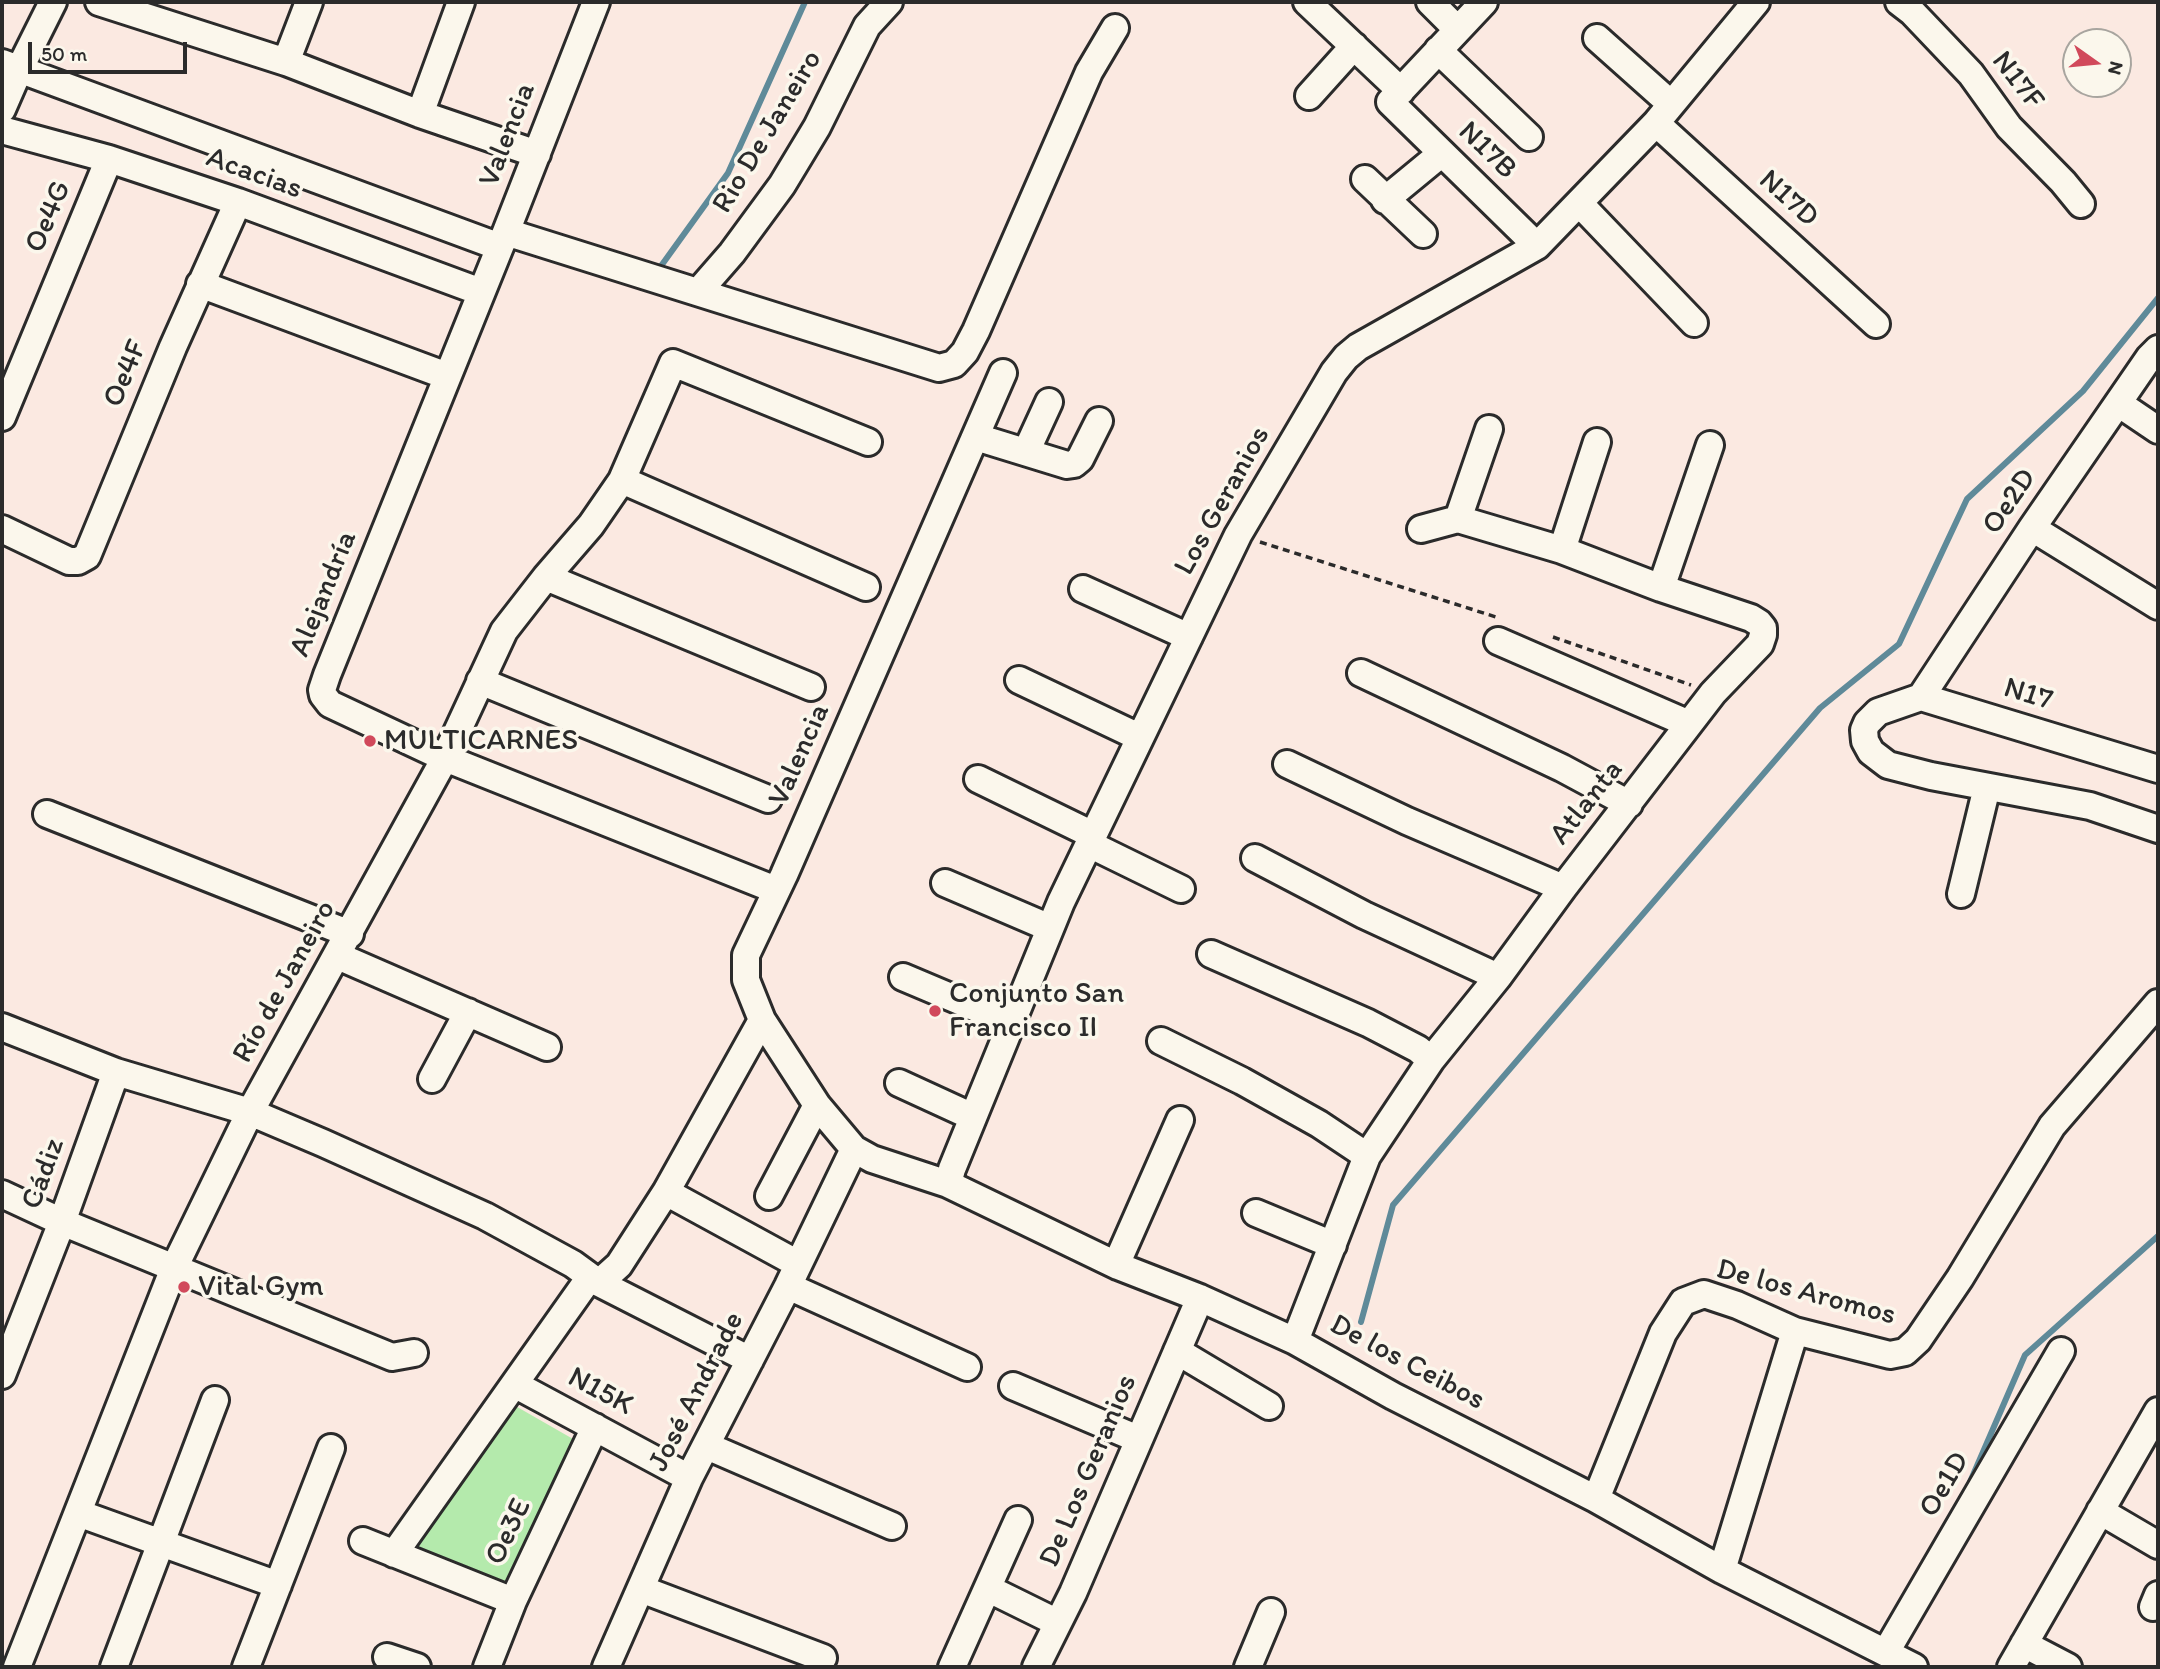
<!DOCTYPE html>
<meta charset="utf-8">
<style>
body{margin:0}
#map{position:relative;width:2160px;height:1669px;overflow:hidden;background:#fbe9e1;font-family:Itim,sans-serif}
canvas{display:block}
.frame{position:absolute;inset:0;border:4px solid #2b2b2b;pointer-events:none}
.north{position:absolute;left:2062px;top:28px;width:70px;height:70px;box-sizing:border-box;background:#fbf7ec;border:2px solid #a8a59f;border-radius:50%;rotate:105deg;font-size:19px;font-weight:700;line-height:28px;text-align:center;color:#2b2b2b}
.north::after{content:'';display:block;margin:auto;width:24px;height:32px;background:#d1495b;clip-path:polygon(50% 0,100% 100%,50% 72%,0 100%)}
.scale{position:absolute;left:28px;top:42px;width:159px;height:32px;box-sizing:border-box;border:4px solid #2b2b2b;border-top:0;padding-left:9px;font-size:21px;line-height:24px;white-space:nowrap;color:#2b2b2b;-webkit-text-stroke:5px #fbf7ec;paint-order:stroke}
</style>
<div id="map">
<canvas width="2160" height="1669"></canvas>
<div class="frame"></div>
<div class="north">N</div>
<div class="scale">50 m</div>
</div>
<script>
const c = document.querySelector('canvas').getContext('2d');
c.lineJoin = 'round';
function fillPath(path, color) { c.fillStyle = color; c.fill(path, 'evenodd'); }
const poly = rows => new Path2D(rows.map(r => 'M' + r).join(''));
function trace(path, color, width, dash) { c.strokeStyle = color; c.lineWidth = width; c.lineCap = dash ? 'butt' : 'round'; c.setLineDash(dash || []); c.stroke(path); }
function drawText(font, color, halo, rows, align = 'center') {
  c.font = font + ' Itim,sans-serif'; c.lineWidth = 7; c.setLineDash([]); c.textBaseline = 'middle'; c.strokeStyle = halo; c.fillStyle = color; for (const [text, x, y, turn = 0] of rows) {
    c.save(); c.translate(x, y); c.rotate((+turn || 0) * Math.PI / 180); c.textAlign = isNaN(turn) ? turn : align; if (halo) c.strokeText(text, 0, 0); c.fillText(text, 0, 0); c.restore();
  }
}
const green = poly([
 [505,1400,587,1447,513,1601,394,1554]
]);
const stream = poly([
 [661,266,728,173,805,2],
 [1361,1322,1393,1205,1820,708,1899,644,1967,499,2083,391,2158,298],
 [1970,1482,2025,1355,2158,1236]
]);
const path = poly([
 [1260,542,1496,617],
 [1553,637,1691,685]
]);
const minor = poly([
 [99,2,286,62,420,114,537,154],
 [596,2,506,232,327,675,322,690,323,695,330,704,445,758,776,890],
 [1307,2,1401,91],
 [1430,2,1457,29],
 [1484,2,1390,102,1537,246],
 [1899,2,1912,12,1971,74,2009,127,2063,182,2081,204],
 [1597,38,1671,104],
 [1438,50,1529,137],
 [286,62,309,2],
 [2,63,500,247],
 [1309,96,1354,46],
 [2,109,19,70,53,2],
 [420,114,461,2],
 [1656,123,1876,324],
 [2,130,109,159,238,202,481,292],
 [1365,179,1423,234],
 [1385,200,1442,153],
 [1579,203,1694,323],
 [506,232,939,368,954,364,965,352,976,331,1089,72,1115,28],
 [200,284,447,376],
 [698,292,732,253,782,185,817,127,867,26,889,2],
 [1003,373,784,875,746,955,746,980,762,1020,817,1105,854,1149,872,1159,948,1184,1118,1266,1200,1298,1295,1341,1393,1396,1596,1499,1722,1570,1914,1667],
 [2118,403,2158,430],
 [2,417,109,159],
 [976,437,1067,465,1074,464,1080,459,1099,421],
 [1026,452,1049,402],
 [622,480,866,587],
 [1458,519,1489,429],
 [2032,528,2158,606],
 [2,529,69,561,78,561,87,556,173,347,238,202],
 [1562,550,1597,442],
 [546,577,811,687],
 [1661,588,1710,445],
 [1083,589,1189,637],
 [1498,641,1689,724],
 [1361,673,1562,768,1629,804],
 [1019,680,1139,737],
 [480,681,768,799],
 [1921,697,2032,528,2149,358,2158,349],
 [1287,764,1407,821,1563,888],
 [2158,769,1921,697,1878,712,1867,723,1864,730,1865,741,1871,752,1888,765,1931,776,2090,806,2158,829],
 [978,779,1093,835],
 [47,814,350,934],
 [1089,844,1181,889],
 [1255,858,1364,915,1498,977],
 [945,883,1050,928],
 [1961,894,1987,787],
 [1211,954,1368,1023,1418,1049,1431,1060],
 [338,956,547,1047],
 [903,977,1012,1023],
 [2,1027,116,1072,250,1112,323,1143,485,1216,573,1264,599,1283,750,1360],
 [1161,1041,1242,1081,1319,1124,1367,1156],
 [432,1079,468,1012],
 [899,1083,973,1117],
 [948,1184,952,1169,1061,902,1238,535,1334,372,1346,357,1358,347,1537,246,1656,123,1756,2],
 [666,1192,798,1264],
 [2,1194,62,1222,392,1357,414,1353],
 [769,1196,817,1105],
 [1256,1213,1333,1245],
 [1118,1266,1120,1256,1180,1120],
 [599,1283,619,1265,666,1192,762,1020],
 [788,1286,967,1367],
 [1295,1341,1367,1156,1431,1060,1498,977,1563,888,1713,693,1760,644,1763,635,1763,628,1759,623,1751,618,1661,588,1562,550,1458,519,1421,529],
 [1177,1351,1269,1406],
 [2,1375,62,1222,116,1072],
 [516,1385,689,1478],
 [1013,1386,1138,1439],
 [707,1446,892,1526],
 [1596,1499,1663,1333,1683,1302,1704,1294,1737,1305,1795,1331,1890,1355,1905,1352,1918,1340,1960,1278,2052,1126,2158,1003],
 [2100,1511,2158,1545],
 [78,1513,278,1585],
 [363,1541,513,1601],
 [394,1554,590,1277],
 [1722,1570,1795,1331],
 [641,1589,823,1658],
 [989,1589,1058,1623],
 [2153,1607,2158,1595],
 [2024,1644,2068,1667],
 [1886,1652,2061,1351],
 [387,1657,417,1667],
 [17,1667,174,1268,250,1112,445,758,504,631,546,577,591,525,622,480,673,363,868,442],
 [114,1667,215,1400],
 [246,1667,331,1448],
 [487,1667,513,1601,595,1427],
 [606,1667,689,1478,788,1286,854,1149],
 [952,1667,1018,1520],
 [1036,1667,1073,1593,1200,1298],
 [1248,1667,1271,1612],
 [2011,1667,2158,1411]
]);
const markers = [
 [370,741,7,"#d1495b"],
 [935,1011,7,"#d1495b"],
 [184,1287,7,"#d1495b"]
];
const streetNames = [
 ["N17F",2017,81,52],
 ["Rio De Janeiro",768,132,-59],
 ["Valencia",508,135,-69],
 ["N17B",1487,151,44],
 ["Acacias",254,174,20],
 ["N17D",1788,199,42],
 ["Oe4G",49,217,-67],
 ["Oe4F",126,374,-67],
 ["Los Geranios",1223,501,-61],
 ["Oe2D",2010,502,-56],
 ["Alejandría",324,594,-68],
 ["N17",2028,695,17],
 ["Valencia",800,755,-66],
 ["Atlanta",1587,803,-52],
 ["Río de Janeiro",285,982,-61],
 ["Cádiz",44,1174,-70],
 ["De los Aromos",1806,1293,15],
 ["De los Ceibos",1407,1363,28],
 ["N15K",600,1392,28],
 ["José Andrade",697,1392,-63],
 ["De Los Geranios",1089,1471,-67],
 ["Oe1D",1945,1485,-60],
 ["Oe3E",509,1532,-65]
];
const poiNames = [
 ["MULTICARNES",384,741],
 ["Conjunto San",949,994],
 ["Francisco II",949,1028],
 ["Vital Gym",198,1287]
];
fillPath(green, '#b4eaac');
trace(stream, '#5f8a99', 6);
trace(minor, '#2b2b2b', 32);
trace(path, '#2b2b2b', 3.5, [7, 5]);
trace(minor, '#fbf7ec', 26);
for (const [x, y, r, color] of markers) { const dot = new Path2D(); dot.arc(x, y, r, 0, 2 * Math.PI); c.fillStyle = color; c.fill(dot); trace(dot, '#fbf7ec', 2.5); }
drawText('30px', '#2b2b2b', '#fbf7ec', streetNames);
drawText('30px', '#2b2b2b', '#fbf7ec', poiNames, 'left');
</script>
